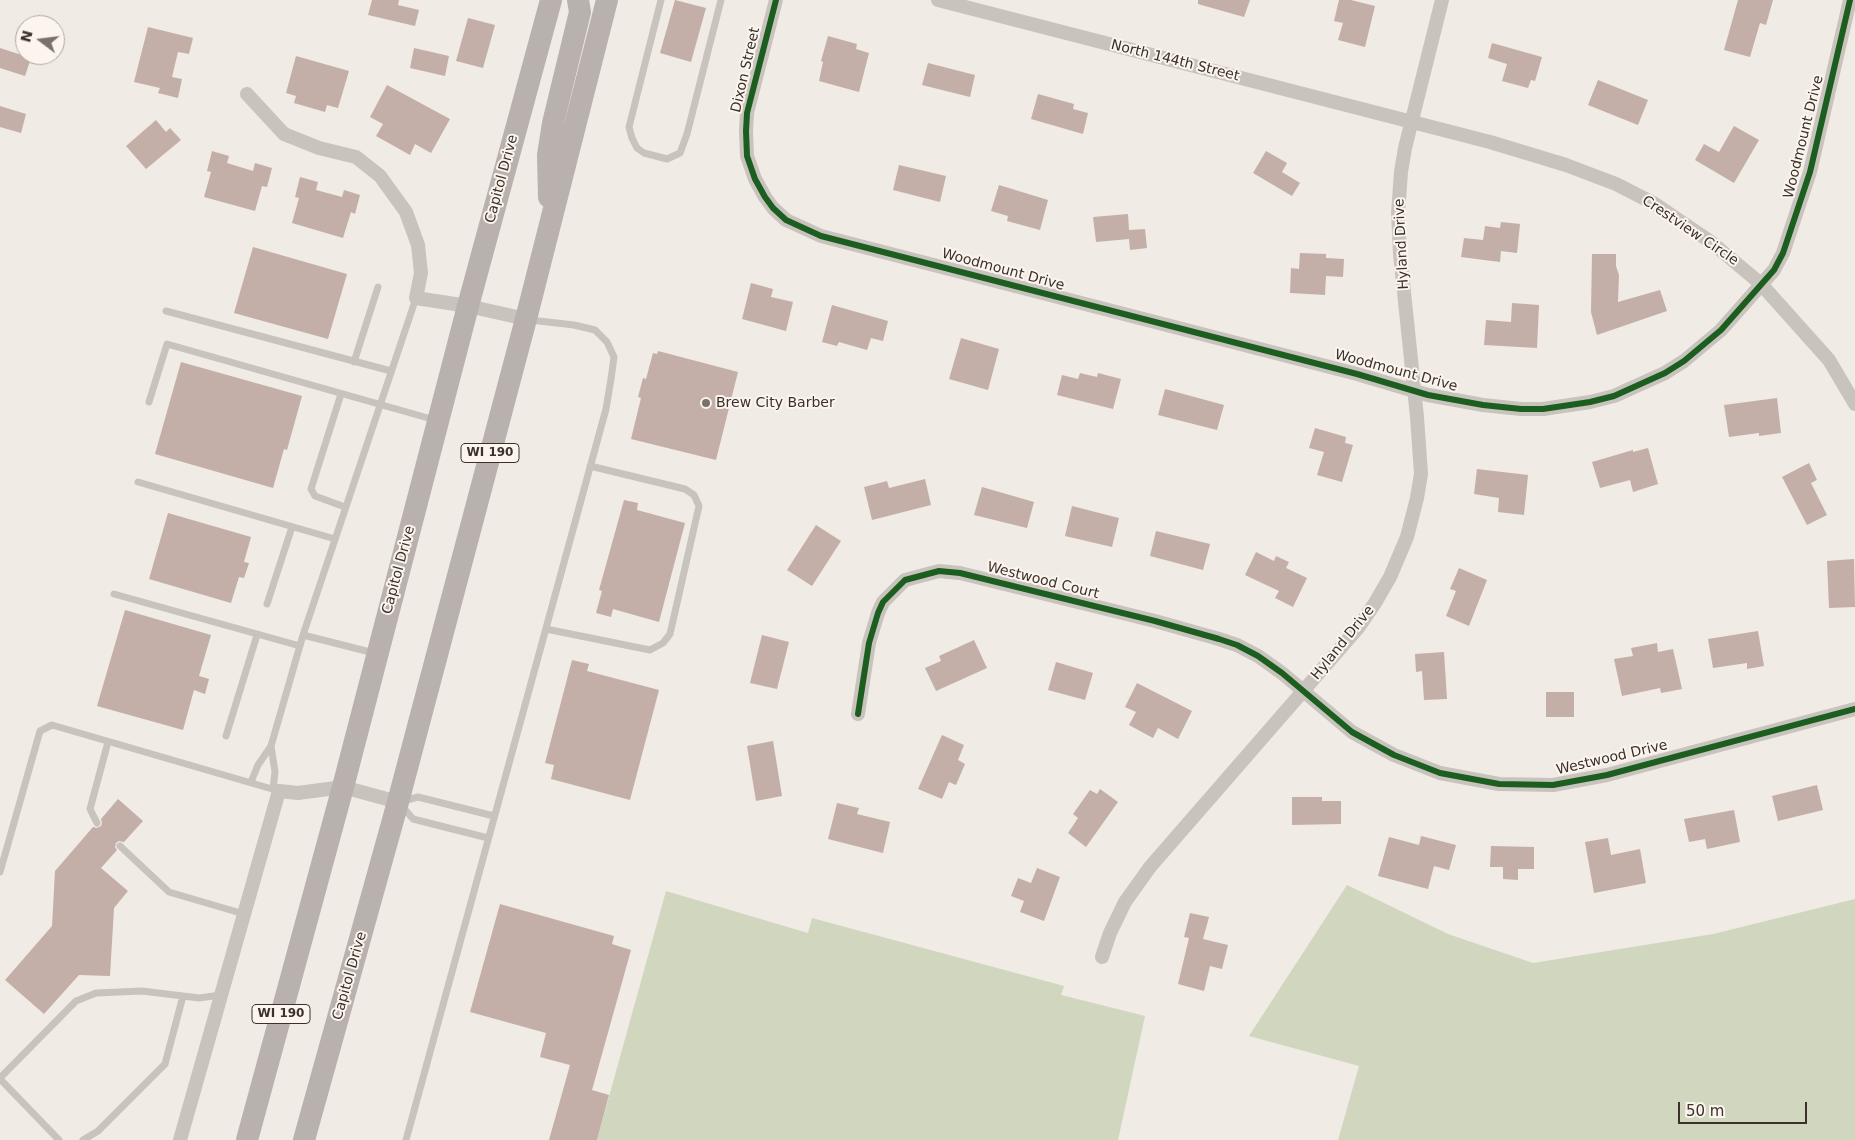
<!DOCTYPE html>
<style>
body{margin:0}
#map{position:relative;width:1855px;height:1140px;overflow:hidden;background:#f0ebe5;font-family:"DejaVu Sans",sans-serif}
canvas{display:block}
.north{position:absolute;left:15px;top:15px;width:50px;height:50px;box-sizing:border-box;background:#fbf5ee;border:1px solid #aea6a0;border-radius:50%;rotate:285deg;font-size:14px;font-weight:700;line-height:20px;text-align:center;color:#3b302b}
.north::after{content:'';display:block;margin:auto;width:18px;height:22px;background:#7a716c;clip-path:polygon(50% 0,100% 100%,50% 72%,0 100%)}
.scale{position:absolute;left:1678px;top:1102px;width:129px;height:22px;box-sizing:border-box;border:2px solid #3b302b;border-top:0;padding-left:6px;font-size:15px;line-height:18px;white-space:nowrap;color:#3b302b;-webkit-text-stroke:4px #fbf5ee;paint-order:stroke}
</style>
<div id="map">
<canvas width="1855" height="1140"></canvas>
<div class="north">N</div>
<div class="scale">50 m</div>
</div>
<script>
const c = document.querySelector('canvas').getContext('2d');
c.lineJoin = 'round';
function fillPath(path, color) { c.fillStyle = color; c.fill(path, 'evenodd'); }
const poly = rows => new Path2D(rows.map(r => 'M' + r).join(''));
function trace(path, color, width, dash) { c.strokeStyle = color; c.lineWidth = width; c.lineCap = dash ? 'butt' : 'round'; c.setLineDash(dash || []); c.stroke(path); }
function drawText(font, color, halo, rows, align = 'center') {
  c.font = font + ' "DejaVu Sans",sans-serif'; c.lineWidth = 4; c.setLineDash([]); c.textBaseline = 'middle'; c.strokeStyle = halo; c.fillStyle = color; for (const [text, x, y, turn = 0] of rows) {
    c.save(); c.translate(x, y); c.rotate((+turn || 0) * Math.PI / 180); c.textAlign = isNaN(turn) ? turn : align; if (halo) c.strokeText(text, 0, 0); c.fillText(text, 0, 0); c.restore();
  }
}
const green = poly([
 [1347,885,1448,934,1533,963,1713,934,1855,899,1855,1140,1338,1140,1359,1066,1249,1036],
 [666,891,808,933,812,918,1064,986,1061,995,1145,1016,1118,1140,597,1140]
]);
const building = poly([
 [372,0,399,0,398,5,419,10,415,26,368,15],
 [675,0,706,8,691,62,660,53],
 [1198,0,1250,0,1244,17,1198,4],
 [1339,0,1351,0,1375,6,1365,47,1338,40,1343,23,1334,21],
 [1738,0,1773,0,1766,25,1760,23,1750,57,1724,50],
 [468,18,495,25,483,68,456,61],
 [148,27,193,38,189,54,178,52,172,77,182,79,178,98,158,93,160,88,134,82],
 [828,36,857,44,856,49,869,53,859,92,819,81,823,62,821,61],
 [1492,43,1542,57,1535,81,1531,80,1528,88,1502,81,1507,64,1488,58],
 [0,48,31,58,25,76,0,68],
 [414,48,449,56,445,76,410,68],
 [296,56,349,71,338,108,327,105,325,112,294,103,296,96,286,93],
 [928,63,975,75,970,97,922,85],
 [1598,80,1648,100,1638,125,1588,105],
 [387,85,450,119,431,153,415,144,410,155,376,136,383,124,370,117],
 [1038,94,1074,104,1073,109,1088,113,1083,134,1031,119],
 [0,106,26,114,21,133,0,127],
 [156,120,166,132,170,128,181,140,146,169,126,146],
 [1734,126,1759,140,1734,183,1695,160,1704,144,1719,152],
 [212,151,229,156,227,163,253,171,255,163,272,168,267,187,262,186,255,211,204,197,211,172,207,171],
 [1266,151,1287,163,1282,172,1300,183,1292,196,1253,173],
 [899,165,946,176,940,202,893,190],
 [300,177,318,182,316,190,342,197,344,190,360,195,355,214,351,212,343,238,292,223,299,198,295,197],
 [999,185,1048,200,1040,230,1007,221,1008,216,991,211],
 [1128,214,1129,230,1145,229,1147,248,1130,250,1129,239,1096,242,1093,217],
 [1501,222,1520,224,1517,253,1501,251,1500,262,1461,257,1464,238,1483,240,1485,226,1500,228],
 [253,247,347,274,328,339,234,313],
 [1300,253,1326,254,1326,258,1344,259,1343,277,1326,276,1325,295,1290,293,1291,268,1299,269],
 [1592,254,1616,254,1616,266,1619,275,1618,302,1660,290,1667,311,1597,335,1591,312],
 [751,283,773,289,771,297,793,302,786,331,742,319],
 [1512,303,1539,305,1537,348,1484,345,1486,320,1511,322],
 [832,305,888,321,883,341,871,338,867,350,839,342,837,346,822,342],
 [961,338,999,349,988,390,949,379],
 [658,351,738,372,716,460,631,439,641,398,638,397,643,378,646,379,653,353,657,354],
 [181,362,302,396,287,450,284,449,273,488,155,454],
 [1080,373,1097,377,1098,373,1121,379,1113,409,1057,395,1062,375,1078,379],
 [1165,389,1224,405,1217,430,1158,415],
 [1777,398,1781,433,1759,436,1759,433,1729,437,1724,405],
 [1315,428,1346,437,1345,443,1353,445,1342,482,1317,475,1324,452,1309,448],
 [1648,448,1658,484,1633,492,1630,480,1600,488,1592,462,1633,450,1633,452],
 [1809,463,1817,480,1811,483,1827,515,1807,525,1782,477],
 [1477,469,1528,475,1524,515,1498,512,1499,498,1474,494],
 [925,479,931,505,872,520,864,487,887,481,889,488],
 [982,487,1034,502,1027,528,974,515],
 [624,500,638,503,637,510,685,523,659,622,613,609,611,617,596,613,602,591,599,590],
 [1072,506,1119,518,1112,547,1065,536],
 [168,513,251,537,244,562,249,563,244,578,239,577,231,603,149,579],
 [816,525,841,541,812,586,787,570],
 [1156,531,1210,544,1203,570,1150,556],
 [1256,552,1274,561,1276,556,1289,562,1286,568,1307,578,1293,607,1275,598,1279,591,1245,575],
 [1854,559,1855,607,1829,608,1827,561],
 [1459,568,1487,580,1469,626,1446,616,1456,591,1450,589],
 [125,610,211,635,199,676,209,679,205,694,194,690,183,730,97,706],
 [1758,631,1764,666,1747,669,1747,663,1713,668,1708,639],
 [762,635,789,642,777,689,750,683],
 [974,640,987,668,936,691,925,668,941,661,939,656],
 [1657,643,1658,652,1673,649,1682,689,1661,693,1660,688,1622,696,1614,659,1633,656,1631,648],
 [1444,652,1447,699,1424,700,1422,671,1416,672,1415,654],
 [572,660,589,664,587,671,659,690,630,800,551,779,554,765,545,763],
 [1056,662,1093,673,1085,700,1048,690],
 [1137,683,1192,711,1178,739,1158,728,1153,738,1129,725,1136,712,1125,707],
 [1546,692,1574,692,1574,717,1546,717],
 [942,735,964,745,958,760,965,764,956,785,949,782,942,799,918,789],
 [773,741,782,796,756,801,747,746],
 [1817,785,1823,810,1778,821,1772,796],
 [1100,789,1118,802,1086,847,1068,833,1078,818,1073,814,1090,790,1097,794],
 [1292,797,1322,797,1322,801,1341,801,1341,824,1292,825],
 [118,799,143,821,124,842,119,841,116,843,115,847,117,850,101,868,128,891,114,908,110,976,79,975,44,1014,5,980,52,926,55,871,93,827,97,828,101,826,102,823,101,819],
 [837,803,859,808,857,814,890,822,883,853,828,839],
 [1734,810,1740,842,1707,849,1705,839,1689,842,1684,819],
 [1421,836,1456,845,1449,870,1434,866,1428,889,1378,876,1389,837,1419,845],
 [1608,838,1611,855,1640,849,1646,883,1594,893,1585,842],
 [1491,846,1534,847,1534,869,1518,869,1518,880,1503,879,1503,867,1490,867],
 [1037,868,1060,877,1044,921,1020,912,1024,901,1011,896,1018,878,1031,883],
 [500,904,614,936,612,944,631,950,592,1090,609,1095,597,1140,549,1140,570,1065,540,1057,546,1033,470,1012],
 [1190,913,1209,917,1203,939,1228,945,1222,969,1210,966,1204,991,1178,984,1189,938,1184,937]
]);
const lane = poly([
 [661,0,629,127,632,138,637,148,644,153,667,159,680,153,687,134,721,0],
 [166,311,391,371],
 [354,362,378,287],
 [341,394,311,489,315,496,345,507],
 [149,402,167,344,435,420],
 [138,482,335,539],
 [114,594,300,646],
 [267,604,292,527],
 [546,629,650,650,663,643,670,634,699,506,694,495,685,489,590,466],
 [303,635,374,653],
 [226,736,257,635],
 [271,746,303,635,416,298],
 [251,782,258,765,271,746,275,772,273,789],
 [403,801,418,797,494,816],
 [402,806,413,819,488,838],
 [97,823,90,809,108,742],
 [120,846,169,892,244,914],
 [0,872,40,731,52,725,279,791],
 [0,1078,76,1001,96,993,142,991,199,998,221,995],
 [0,1079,59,1140],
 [83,1140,98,1131,165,1064,183,996],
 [406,1140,606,409,611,379,614,357,607,342,595,330,574,325,530,320]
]);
const street = poly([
 [776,0,747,113,746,131,747,156,755,179,765,197,773,208,786,220,821,236,1357,374,1428,395,1483,405,1521,409,1543,409,1590,402,1614,396,1665,373,1684,361,1721,330,1774,270,1783,253,1810,172,1850,0],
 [938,0,1490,142,1566,165,1616,184,1655,204,1711,242,1761,284,1829,360,1855,404],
 [247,94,284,134,319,148,356,157,380,176,406,212,418,245,421,273,416,298,468,306,526,319],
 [858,714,869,643,878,613,883,602,905,580,939,571,960,573,1155,621,1219,639,1237,645,1258,656,1282,673,1352,732,1394,755,1440,773,1499,784,1553,785,1607,775,1855,709],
 [1102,957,1110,933,1125,902,1150,867,1358,628,1375,603,1390,577,1407,537,1417,498,1421,474,1417,417,1400,254,1398,213,1401,172,1405,148,1442,0],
 [180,1140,279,791,298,793,343,787,398,802]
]);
const primary = poly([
 [549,197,548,155,553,123,580,12,578,0],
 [247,1140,343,787,468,306,551,0],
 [304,1140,398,802,526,319,607,0]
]);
const cycleway = poly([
 [776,0,747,113,746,131,747,156,755,179,765,197,773,208,786,220,821,236,1357,374,1428,395,1483,405,1521,409,1543,409,1590,402,1614,396,1665,373,1684,361,1721,330,1774,270,1783,253,1810,172,1850,0],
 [858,714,869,643,878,613,883,602,905,580,939,571,960,573,1155,621,1219,639,1237,645,1258,656,1282,673,1352,732,1394,755,1440,773,1499,784,1553,785,1607,775,1855,709]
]);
const markers = [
 [706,403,5,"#7a716c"]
];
const shields = [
 [490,453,58],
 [281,1014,58]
];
const shieldNames = [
 ["WI 190",490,453],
 ["WI 190",281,1014]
];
const streetNames = [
 ["North 144th Street",1175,61,14],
 ["Dixon Street",746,70,-77],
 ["Woodmount Drive",1804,137,-76],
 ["Capitol Drive",502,179,-75],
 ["Crestview Circle",1690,231,34],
 ["Hyland Drive",1402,244,-93],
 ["Woodmount Drive",1003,270,15],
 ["Woodmount Drive",1396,371,15],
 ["Capitol Drive",399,570,-75],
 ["Westwood Court",1043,581,14],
 ["Hyland Drive",1343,643,-51],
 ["Westwood Drive",1612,758,-13],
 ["Capitol Drive",350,976,-74]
];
const poiNames = [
 ["Brew City Barber",716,403]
];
fillPath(green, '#d1d6bf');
fillPath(building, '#c3afa7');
trace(lane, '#c9c3be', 7);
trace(street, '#c9c3be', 14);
trace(primary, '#b8b1ad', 22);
trace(cycleway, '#1b5e20', 6);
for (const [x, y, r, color] of markers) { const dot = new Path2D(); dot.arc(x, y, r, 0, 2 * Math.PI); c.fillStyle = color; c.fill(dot); trace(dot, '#fbf5ee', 2); }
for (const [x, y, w] of shields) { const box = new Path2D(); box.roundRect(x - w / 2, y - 9.5, w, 19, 4); c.fillStyle = '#fbf5ee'; c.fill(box); trace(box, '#3b302b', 1); }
drawText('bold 12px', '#3b302b', null, shieldNames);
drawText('14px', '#3b302b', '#fbf5ee', streetNames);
drawText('14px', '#3b302b', '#fbf5ee', poiNames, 'left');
</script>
